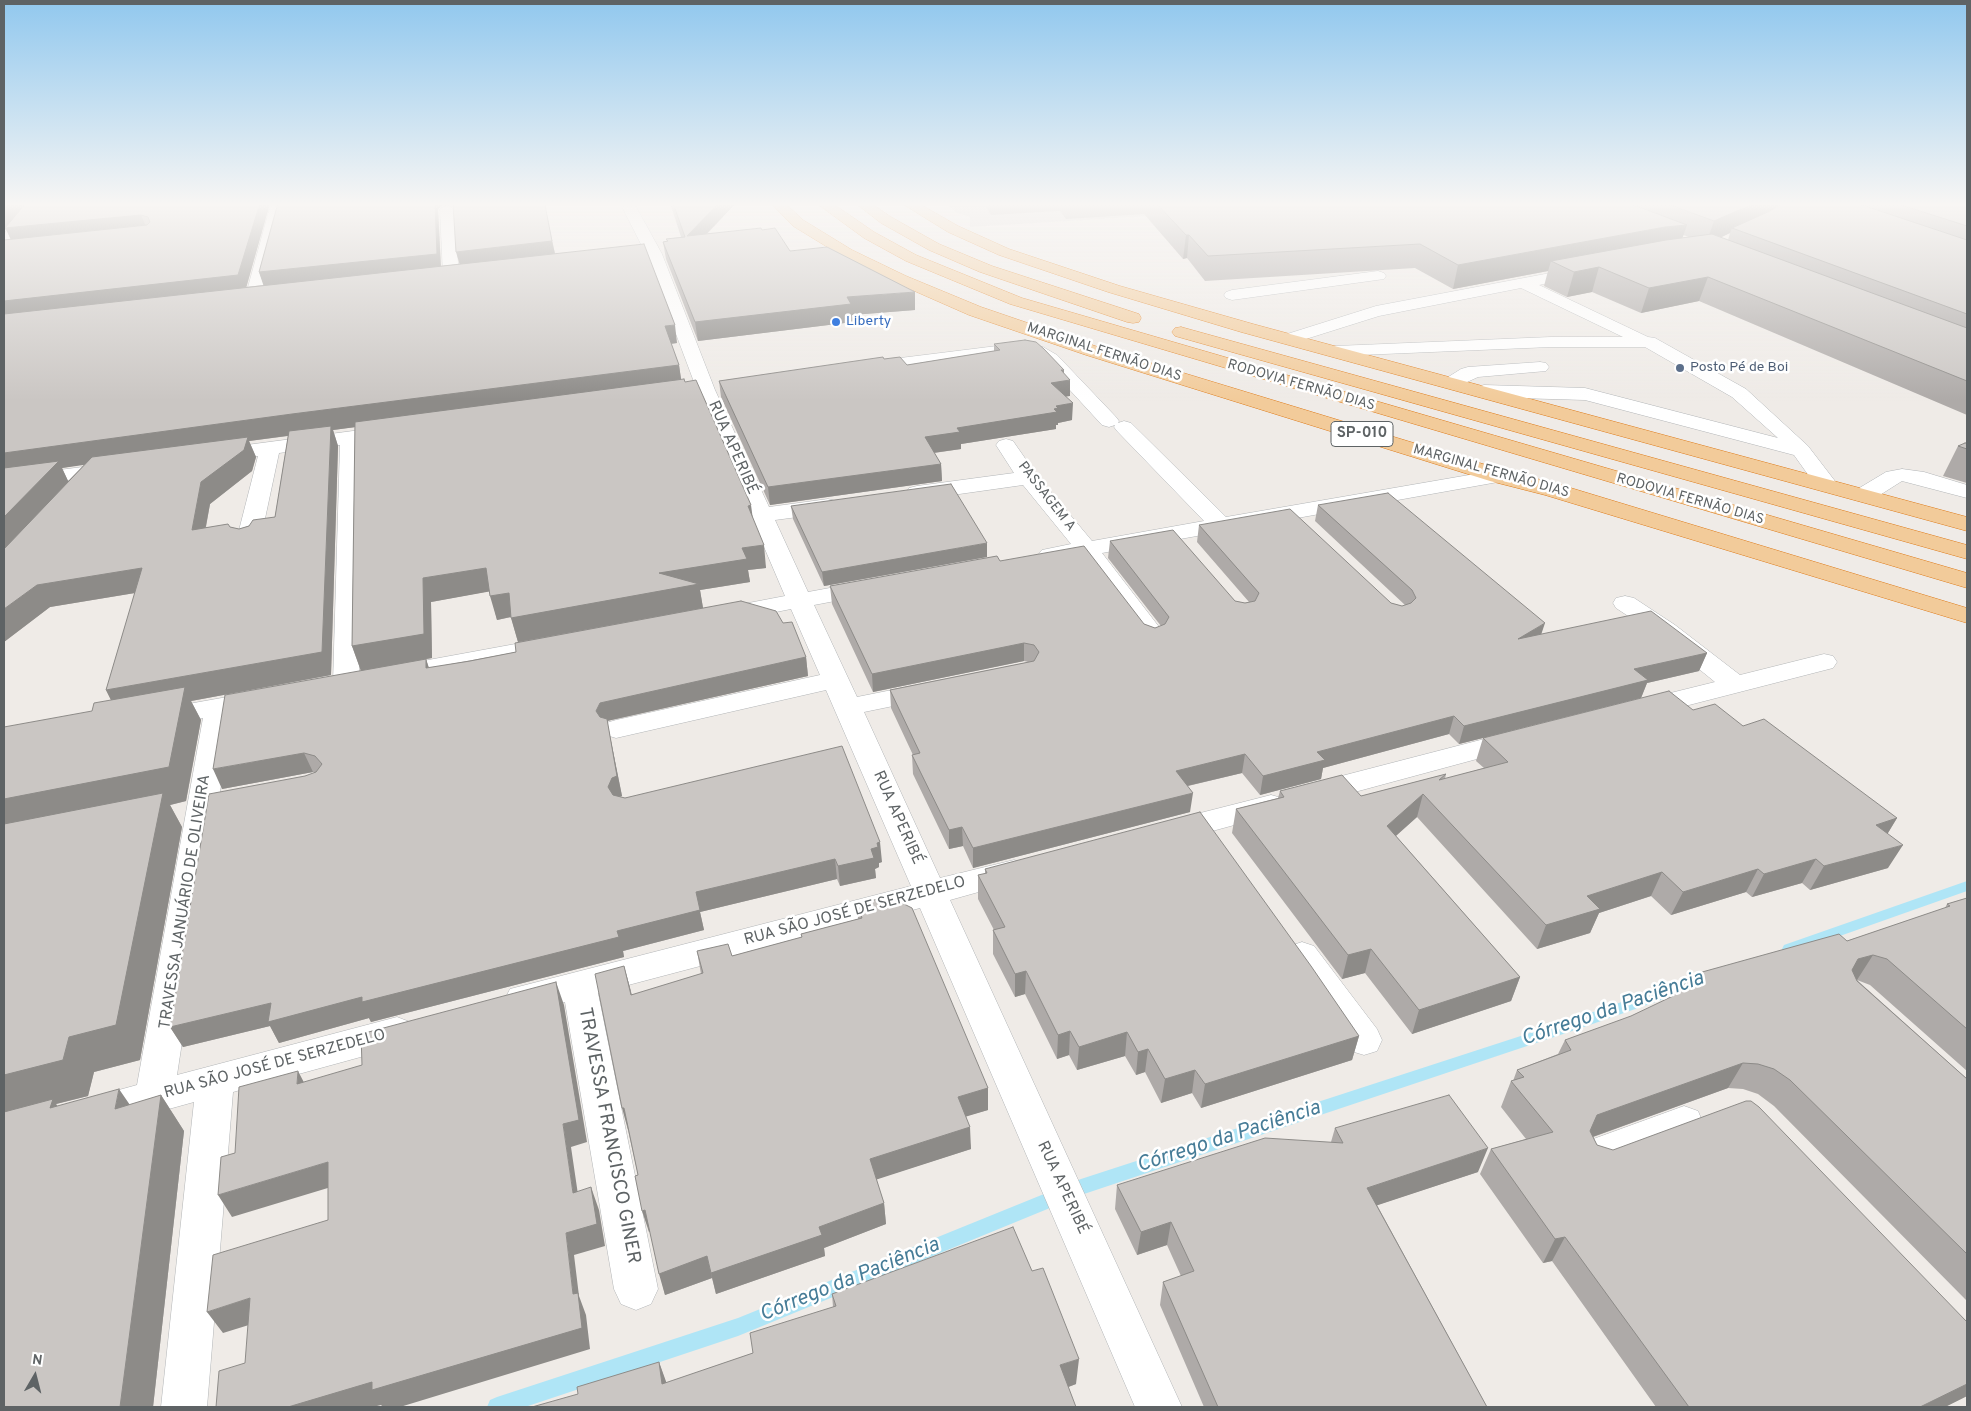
<!DOCTYPE html>
<meta charset="utf-8">
<style>
body{margin:0}
#map{position:relative;width:1971px;height:1411px;overflow:hidden;background:#efebe7;font-family:Overpass,sans-serif}
canvas{display:block}
.frame{position:absolute;inset:0;border:5px solid #5e6365;pointer-events:none}
.north{position:absolute;left:10px;top:1351px;width:50px;height:50px;-webkit-text-stroke:4px #fff;paint-order:stroke;rotate:8deg;font-size:14px;font-weight:700;line-height:20px;text-align:center;color:#5e6365}
.north::after{content:'';display:block;margin:auto;width:18px;height:22px;background:#5e6365;clip-path:polygon(50% 0,100% 100%,50% 72%,0 100%)}
</style>
<div id="map">
<canvas width="1971" height="1411"></canvas>
<div class="frame"></div>
<div class="north">N</div>
</div>
<script>
const c = document.querySelector('canvas').getContext('2d');
c.lineJoin = 'round';
function fillPath(path, color) { c.fillStyle = color; c.fill(path, 'evenodd'); }
const poly = rows => new Path2D(rows.map(r => 'M' + r).join(''));
function trace(path, color, width, dash) { c.strokeStyle = color; c.lineWidth = width; c.lineCap = dash ? 'butt' : 'round'; c.setLineDash(dash || []); c.stroke(path); }
function drawText(font, color, halo, rows, align = 'center') {
  c.font = font + ' Overpass,sans-serif'; c.lineWidth = 5; c.setLineDash([]); c.textBaseline = 'middle'; c.strokeStyle = halo; c.fillStyle = color; for (const [text, x, y, turn = 0] of rows) {
    c.save(); c.translate(x, y); c.rotate((+turn || 0) * Math.PI / 180); c.textAlign = isNaN(turn) ? turn : align; if (halo) c.strokeText(text, 0, 0); c.fillText(text, 0, 0); c.restore();
  }
}
const industrial = poly([
 [931,203,1364,203,970,227,970,217,957,213,946,203]
]);
const stream = poly([
 [1967,881,1967,891,1789,954,1784,953,1782,949,1784,945,1967,881],
 [1696,976,1701,978,1703,982,1701,986,1581,1028,1084,1194,738,1336,525,1407,487,1407,490,1400,497,1397,738,1318,1081,1179,1573,1019,1696,976]
]);
const minor = poly([
 [30,203,44,203,9,246,4,247,4,234,30,203],
 [271,203,285,203,261,298,259,301,253,303,247,301,245,298,271,203],
 [620,203,634,203,662,254,715,390,769,507,828,499,836,501,839,506,836,511,828,513,775,520,808,592,868,581,877,583,880,588,877,593,814,605,857,697,927,683,937,685,941,691,937,697,864,712,940,878,1014,860,1025,863,1030,871,1025,879,950,900,1182,1407,1135,1407,920,908,598,993,658,1289,651,1304,636,1310,621,1304,614,1289,565,1002,523,1013,510,1009,505,999,510,989,911,886,826,690,616,738,606,735,602,729,606,723,616,720,820,675,791,609,726,622,717,619,713,614,717,609,785,596,697,390,646,254,620,203],
 [447,205,454,209,459,276,457,279,451,281,445,279,443,276,440,209,447,205],
 [1582,267,1588,269,1590,272,1588,275,1539,285,1648,337,1655,338,1746,389,1808,446,1838,485,1835,490,1827,491,1819,490,1794,455,1585,400,1484,397,1477,395,1475,391,1477,387,1484,385,1585,388,1778,438,1732,397,1645,347,1551,347,1336,356,1330,355,1327,351,1330,347,1336,346,1551,337,1623,337,1521,288,1379,316,1290,344,1284,343,1281,339,1284,335,1376,306,1582,267],
 [1378,271,1384,273,1386,276,1384,279,1232,300,1226,298,1224,295,1226,292,1232,290,1378,271],
 [1021,343,1043,347,1057,355,1116,417,1119,421,1118,423,1124,421,1131,423,1226,517,1498,470,1506,471,1509,476,1506,481,1498,482,1102,553,1166,636,1162,641,1153,644,1144,641,1081,557,1050,562,1042,560,1038,555,1042,550,1071,544,1023,485,917,500,909,498,906,493,909,488,917,486,1014,473,996,445,999,441,1006,439,1013,441,1036,474,1092,541,1204,521,1117,431,1114,427,1115,425,1109,427,1102,425,1045,363,1032,355,1021,353,987,356,868,372,862,371,859,367,862,363,868,362,1021,343],
 [1540,362,1546,363,1549,367,1546,371,1478,377,1452,389,1445,387,1443,383,1445,379,1461,369,1468,367,1540,362],
 [391,426,398,428,401,432,398,436,360,442,359,683,356,689,346,691,336,689,333,683,340,445,279,453,260,542,256,547,248,549,240,547,236,542,258,456,216,461,209,459,206,455,209,451,216,449,391,426],
 [114,463,121,465,125,469,121,473,4,489,4,477,114,463],
 [1902,469,1924,472,1967,485,1967,498,1902,481,1872,500,1864,502,1856,500,1853,495,1856,490,1886,472,1902,469],
 [1625,596,1634,598,1675,625,1740,675,1824,654,1833,656,1837,662,1833,668,1654,714,1644,717,1634,714,1630,708,1634,702,1715,682,1657,635,1616,608,1613,603,1616,598,1625,596],
 [548,638,557,641,561,646,557,651,401,681,392,679,388,673,392,667,401,665,548,638],
 [261,691,271,693,275,699,271,705,232,713,177,1075,397,1017,410,1022,415,1032,410,1042,397,1047,233,1092,207,1407,161,1407,194,1102,93,1130,79,1125,74,1113,79,1101,137,1085,203,718,160,727,150,724,146,718,150,712,160,709,261,691],
 [1515,731,1525,734,1529,740,1525,746,1314,803,1303,800,1299,793,1303,786,1515,731],
 [1271,795,1282,798,1286,805,1282,812,1172,842,1161,839,1157,831,1161,823,1271,795],
 [1302,942,1314,946,1377,1029,1382,1040,1377,1051,1364,1055,1351,1051,1290,964,1285,955,1290,946,1302,942],
 [1684,1106,1698,1111,1703,1123,1698,1135,1599,1173,1585,1168,1579,1155,1585,1142,1684,1106]
]);
const highway = poly([
 [770,203,785,203,803,220,852,250,906,276,981,307,1098,347,1506,471,1561,485,1967,608,1967,623,1545,495,1490,481,1086,355,969,315,894,282,842,256,793,226,770,203],
 [816,203,832,203,874,232,916,255,1022,298,1967,573,1967,588,1010,304,906,261,864,238,816,203],
 [855,203,871,203,891,217,939,244,992,266,1139,314,1141,318,1139,322,1133,323,1127,322,980,272,929,250,881,223,855,203],
 [901,203,918,203,958,226,1009,249,1120,286,1253,324,1967,517,1967,531,1241,332,1108,292,999,255,948,232,901,203],
 [1181,327,1967,545,1967,559,1175,336,1172,332,1175,328,1181,327]
]);
const wall = poly([
 [4,203,270,203,246,287,264,285,259,272,278,203,543,203,545,205,555,254,677,343,671,344,679,365,681,380,752,516,766,568,748,570,750,582,700,590,703,608,783,623,806,657,808,676,607,721,622,796,620,797,882,862,879,863,879,867,875,869,876,878,840,886,837,879,700,912,704,930,623,951,624,957,371,1022,369,1018,279,1043,270,1026,183,1047,170,1027,305,776,315,773,313,772,222,789,361,671,352,646,355,427,333,430,338,446,331,675,191,701,201,720,186,801,170,805,182,827,140,1060,94,1072,88,1096,56,1104,57,1106,130,1105,161,1095,184,1131,153,1407,4,1407,92,711,111,700,106,690,135,593,50,607,4,642,4,240,11,240,6,229,4,231],
 [446,203,453,207,460,264,441,266,438,209],
 [288,436,275,517,239,529,230,527,206,527,210,504,252,471,256,457,249,441],
 [85,464,68,481,62,468],
 [490,591,497,620,511,617,518,642,516,652,429,668,426,659,432,658,431,602],
 [670,203,736,203,707,234,762,230,790,251,915,310,852,315,853,322,698,341,666,259,663,242,667,241,666,239,681,237],
 [984,203,1967,203,1967,415,1699,301,1641,313,1592,292,1567,297,1544,286,1548,271,1453,289,1415,268,1205,281,1187,258,1183,259,1144,214,1066,219,1060,211,991,215],
 [1730,233,1728,240,1720,238],
 [1683,235,1689,237,1682,238],
 [994,344,1064,374,1070,396,1066,396,1072,420,1058,423,1058,425,1056,425,1056,429,961,444,961,449,934,453,941,464,942,481,770,505,721,397,719,381,884,359,907,365,994,351],
 [1967,443,1967,483,1943,476,1958,446],
 [1318,505,1542,634,1707,653,1699,671,1647,683,1641,698,1509,731,1693,710,1743,726,1897,818,1888,833,1888,868,1810,890,1802,883,1752,897,1746,892,1671,915,1651,896,1599,913,1590,933,1537,949,1417,817,1396,836,1520,977,1511,1001,1412,1034,1365,973,1342,979,1232,833,1236,809,1278,798,1280,791,1361,796,1446,774,1445,779,1484,768,1476,761,1483,738,1459,744,1449,734,1323,768,1321,779,1260,795,1242,773,1188,786,1190,812,973,868,963,846,949,849,913,774,912,755,913,755,891,708,890,690,1028,662,1024,661,873,692,832,604,830,586,1000,561,1144,624,1155,628,1161,626,1108,558,1110,541,1235,601,1245,603,1249,602,1197,542,1199,525,1391,603,1402,606,1405,605,1315,521],
 [791,506,987,557,824,586,793,519],
 [985,869,1359,1036,1352,1060,1201,1108,1192,1093,1161,1103,1145,1072,1136,1075,1125,1056,1077,1070,1069,1055,1057,1059,1025,994,1015,997,993,954,993,930,994,930,978,899,978,875,985,874],
 [1967,898,1967,1071,1870,985,1857,980,1967,1079,1967,1301,1774,1106,1758,1094,1743,1089,1728,1088,1593,1137,1597,1145,1967,1322,1967,1396,1945,1407,1656,1407,1552,1261,1543,1263,1480,1174,1491,1149,1526,1139,1501,1107,1511,1081,1513,1081,1517,1070,1558,1054,1565,1040,1847,941,1945,908,1947,904],
 [857,905,988,1088,988,1110,966,1116,971,1149,876,1179,884,1203,886,1224,824,1248,825,1256,716,1294,712,1278,665,1295,650,1232,649,1232,638,1175,628,1130,624,966,632,995,701,974,697,951,732,956,802,937,801,934,858,919],
 [1335,1128,1478,1172,1377,1205,1487,1407,1204,1407,1160,1305,1163,1282,1181,1276,1167,1245,1137,1255,1115,1209,1117,1185,1331,1142],
 [832,1294,1076,1384,1068,1387,578,1394,659,1362,666,1383,753,1353,833,1307]
]);
const shadedWall = poly([
 [7,203,27,203,141,215,148,231,13,244,6,229,4,231,4,207],
 [260,203,270,203,245,292,4,320,4,301],
 [435,203,446,203,438,209,441,271,265,290,259,272],
 [719,203,736,203,689,252,687,236],
 [1755,203,1786,203,1750,224,1732,228,1730,233,1706,244,1714,221],
 [1687,225,1679,248,1551,261,1548,271,1453,289,1458,265,1665,227],
 [1186,235,1189,235,1187,258,1183,259],
 [552,241,556,258,461,269,456,252],
 [1599,267,1592,292,1567,297,1574,272],
 [1708,277,1699,301,1641,313,1649,288],
 [915,292,915,310,852,315,853,322,698,341,695,322,847,297],
 [675,325,677,343,668,344,665,326],
 [679,365,682,385,333,430,338,446,331,675,191,701,201,720,186,801,170,805,182,827,140,1060,94,1072,88,1096,56,1104,79,1135,4,1118,4,799,118,714,106,690,322,652,331,430,249,441,256,457,252,471,210,504,201,552,192,530,201,482,246,442,62,468,69,483,4,552,4,453,292,414],
 [1061,370,1064,370,1064,381,1070,380,1070,396,1051,399,1051,383],
 [1073,403,1072,420,1058,423,1058,425,1056,425,1056,429,961,444,961,449,925,454,925,437,957,428,1054,409,1056,406],
 [941,464,942,481,770,505,768,487],
 [751,505,754,527,748,506],
 [987,543,987,557,824,586,822,572],
 [764,545,766,568,748,570,750,582,700,590,703,608,518,642,511,618,742,548],
 [142,568,153,590,50,607,4,642,4,609,37,585],
 [486,568,492,591,431,602,432,658,426,659,432,678,361,671,352,646,423,578],
 [509,593,515,616,497,620,490,596],
 [1545,623,1539,641,1518,639],
 [1024,643,1024,661,873,692,872,674],
 [1707,653,1699,671,1647,683,1641,698,1459,744,1464,726,1634,669],
 [806,657,808,676,607,721,622,796,616,798,612,807,608,787,600,730,596,711,600,703],
 [1454,716,1449,734,1323,768,1321,779,1260,795,1263,776,1317,752],
 [304,753,313,772,222,789,213,769],
 [1245,754,1242,773,1174,789,1176,771],
 [1193,793,1190,812,973,868,973,848],
 [1423,794,1417,817,1381,849,1387,826],
 [1897,818,1883,841,1876,825],
 [962,827,963,846,949,849,949,830],
 [880,842,882,862,879,863,879,867,875,869,876,878,840,886,838,866,871,849,877,843],
 [1903,845,1888,868,1810,890,1824,866],
 [835,859,837,879,700,912,704,930,623,951,624,957,371,1022,369,1018,279,1043,270,1026,183,1047,170,1027,271,1003,362,997,617,931,696,892],
 [1816,859,1802,883,1752,897,1764,874],
 [1758,869,1746,892,1671,915,1683,892],
 [1662,872,1651,896,1599,913,1590,933,1537,949,1546,925,1587,896],
 [1371,949,1365,973,1342,979,1348,955],
 [1873,955,1857,980,1842,984,1858,959],
 [624,966,630,988,636,1017,631,995],
 [1026,971,1025,994,1015,997,1015,974],
 [1520,977,1511,1001,1412,1034,1419,1010],
 [556,982,564,1005,587,1142,571,1147,581,1215,573,1193,563,1124],
 [1070,1031,1069,1055,1057,1059,1058,1035],
 [1127,1032,1125,1056,1077,1070,1079,1047],
 [1359,1036,1352,1060,1201,1108,1205,1084],
 [1148,1049,1145,1072,1136,1075,1138,1052],
 [1743,1063,1728,1088,1584,1140,1597,1115],
 [1195,1070,1192,1093,1161,1103,1165,1079],
 [298,1071,310,1094,297,1084],
 [988,1088,988,1110,958,1119,958,1097],
 [119,1089,143,1124,115,1109],
 [161,1095,184,1131,153,1407,120,1407],
 [622,1108,624,1108,630,1130,628,1130],
 [970,1127,971,1149,872,1181,870,1159],
 [1488,1148,1478,1172,1360,1211,1367,1188],
 [328,1162,341,1184,232,1217,218,1195],
 [591,1187,599,1210,605,1246,574,1255,579,1296,586,1315,590,1349,400,1407,383,1407,381,1405,373,1407,288,1407,573,1294,566,1233],
 [884,1203,886,1224,824,1248,825,1256,716,1294,711,1273,819,1227],
 [645,1210,651,1231,649,1232,642,1211],
 [1171,1222,1167,1245,1137,1255,1141,1232],
 [1565,1237,1552,1261,1543,1263,1555,1239],
 [707,1256,712,1278,665,1295,659,1274],
 [250,1298,265,1320,223,1333,207,1312],
 [1079,1359,1076,1384,1058,1391,1060,1365],
 [659,1362,668,1387,662,1384],
 [1967,1384,1967,1396,1945,1407,1920,1407]
]);
const building = poly([
 [26,203,260,203,238,275,4,301,4,240,147,225,150,222,148,217,141,215,5,228,26,203],
 [278,203,435,203,437,254,259,272,278,203],
 [453,203,543,203,545,205,552,241,456,252,453,203],
 [673,203,719,203,687,236,761,228,762,230,775,228,790,251,827,247,915,292,847,297,851,304,695,322,663,242,668,241,666,239,685,237,673,203],
 [1156,203,1625,203,1642,208,1687,225,1665,227,1458,265,1420,244,1208,256,1189,235,1186,235,1156,203],
 [1665,203,1755,203,1714,221,1665,203],
 [1784,203,1856,203,1967,240,1967,314,1732,228,1770,211,1784,203],
 [1895,203,1967,203,1967,226,1895,203],
 [1712,234,1967,328,1967,381,1708,277,1649,288,1599,267,1574,272,1551,261,1666,240,1712,234],
 [644,244,675,325,665,326,679,365,292,414,4,453,4,314,644,244],
 [1025,340,1036,342,1044,349,1064,370,1061,370,1070,380,1051,383,1073,403,1056,406,1058,408,1054,409,1057,412,957,428,960,432,925,437,941,464,768,487,719,381,883,357,884,359,900,357,907,365,1000,350,994,344,1025,340],
 [684,379,685,382,696,380,751,505,748,506,764,545,742,548,747,559,659,573,699,584,511,618,509,593,490,596,486,568,423,578,424,634,352,646,355,422,684,379],
 [331,426,322,652,106,690,142,568,37,585,4,609,4,549,92,457,248,437,244,450,201,482,192,530,228,524,230,527,239,529,249,526,253,520,275,517,289,431,331,426],
 [1965,443,1967,443,1967,449,1958,446,1965,443],
 [59,461,4,517,4,468,59,461],
 [951,484,987,543,822,572,791,506,951,484],
 [1388,493,1545,623,1518,639,1651,611,1707,653,1634,669,1648,680,1464,726,1454,716,1317,752,1325,760,1263,776,1245,754,1176,771,1193,793,973,848,962,827,949,830,912,755,920,753,890,690,1034,661,1039,652,1034,645,1024,643,872,674,830,586,997,556,1000,561,1084,546,1144,624,1155,628,1165,624,1169,617,1110,541,1173,530,1235,601,1245,603,1255,601,1259,593,1199,525,1290,509,1391,603,1402,606,1411,603,1416,598,1412,590,1318,505,1388,493],
 [741,601,776,611,783,623,792,622,806,657,600,703,596,711,600,717,607,719,617,776,612,778,608,787,613,795,625,798,842,746,880,842,877,843,878,847,871,849,874,858,838,866,835,859,696,892,700,910,617,931,619,937,362,1002,362,997,268,1022,271,1003,170,1027,209,794,305,776,316,772,322,764,315,756,304,753,213,769,225,695,426,659,426,668,470,661,516,652,515,643,741,601],
 [185,687,169,767,4,799,4,727,92,711,94,703,185,687],
 [1669,691,1693,710,1715,704,1743,726,1764,719,1897,818,1876,825,1903,845,1824,866,1816,859,1764,874,1758,869,1683,892,1662,872,1587,896,1600,909,1546,925,1423,794,1387,826,1520,977,1419,1010,1371,949,1348,955,1236,809,1284,797,1280,791,1342,775,1361,796,1446,774,1439,780,1508,762,1483,738,1669,691],
 [163,793,116,1025,69,1037,63,1060,4,1075,4,824,163,793],
 [1200,812,1311,966,1359,1036,1205,1084,1195,1070,1165,1079,1148,1049,1138,1052,1127,1032,1079,1047,1070,1031,1058,1035,1026,971,1015,974,993,930,1005,927,978,875,987,873,985,869,1200,812],
 [888,896,912,908,988,1088,958,1097,970,1127,870,1159,884,1203,819,1227,822,1235,711,1273,707,1256,659,1274,645,1210,642,1211,635,1176,638,1175,624,1108,622,1108,595,974,624,966,631,995,703,973,697,951,728,944,732,956,802,937,801,934,862,918,857,905,888,896],
 [1967,898,1967,1029,1887,959,1873,955,1858,959,1852,970,1857,981,1967,1079,1967,1254,1790,1080,1774,1069,1758,1064,1743,1063,1597,1115,1590,1131,1597,1145,1613,1150,1746,1101,1751,1101,1759,1107,1967,1322,1967,1384,1920,1407,1689,1407,1565,1237,1555,1239,1491,1149,1553,1132,1511,1081,1524,1077,1517,1070,1571,1050,1565,1040,1631,1016,1673,996,1695,974,1839,934,1847,941,1950,906,1947,904,1967,898],
 [556,982,579,1120,563,1124,573,1193,591,1187,597,1224,566,1233,573,1294,578,1293,582,1328,372,1390,372,1382,288,1407,214,1407,216,1407,219,1371,245,1363,250,1298,207,1312,213,1255,328,1220,328,1162,218,1195,221,1157,235,1153,239,1087,298,1071,297,1084,362,1065,361,1034,556,982],
 [119,1089,115,1109,161,1095,120,1407,4,1407,4,1112,53,1099,50,1108,119,1089],
 [1449,1095,1488,1148,1367,1188,1487,1407,1218,1407,1163,1282,1194,1271,1171,1222,1141,1232,1117,1185,1265,1138,1343,1143,1335,1128,1449,1095],
 [1013,1227,1032,1271,1043,1268,1079,1359,1060,1365,1076,1407,532,1407,578,1394,577,1387,659,1362,662,1384,753,1353,750,1333,836,1306,832,1294,1013,1227]
]);
const markers = [
 [836,322,5,"#3f7fe0"],
 [1680,368,5,"#5c6f8a"]
];
const farShopnames = [
 ["Liberty",846,322]
];
const farStreetnames = [
 ["MARGINAL FERNÃO DIAS",1104,353,18],
 ["RODOVIA FERNÃO DIAS",1301,386,16],
 ["MARGINAL FERNÃO DIAS",1491,472,16],
 ["PASSAGEM A",1046,497,52],
 ["RODOVIA FERNÃO DIAS",1690,500,16]
];
const farServicenames = [
 ["Posto Pé de Boi",1690,368]
];
const shields = [
 [1362,434,62]
];
const shieldNames = [
 ["SP-010",1362,434]
];
const streetNames = [
 ["RUA APERIBÉ",732,448,66],
 ["RUA APERIBÉ",897,818,66],
 ["TRAVESSA JANUÁRIO DE OLIVEIRA",186,902,-81],
 ["RUA SÃO JOSÉ DE SERZEDELO",855,912,-15],
 ["RUA SÃO JOSÉ DE SERZEDELO",275,1065,-15],
 ["RUA APERIBÉ",1062,1188,65]
];
const nearStreetnames = [
 ["TRAVESSA FRANCISCO GINER",608,1136,79]
];
const nearWaternames = [
 ["Córrego da Paciência",1613,1010,-19],
 ["Córrego da Paciência",1229,1138,-18],
 ["Córrego da Paciência",850,1281,-22]
];
fillPath(industrial, '#dedbd9');
fillPath(stream, '#afe5f6');
trace(minor, '#b2b5b7', 1);
trace(highway, '#dd7a18', 1);
fillPath(minor, '#fff');
fillPath(highway, '#f2cb9a');
fillPath(wall, '#aeaaa8');
fillPath(shadedWall, '#8d8b88');
fillPath(building, '#cac6c3');
trace(building, '#8d8b88', 1);
const sky = c.createLinearGradient(0, 0, 0, 401);
sky.addColorStop(0, '#91c8ee');
sky.addColorStop(0.51, '#f8f6f4');
sky.addColorStop(1, '#f8f6f400');
c.fillStyle = sky;
c.fillRect(0, 0, 1971, 401);
for (const [x, y, r, color] of markers) { const dot = new Path2D(); dot.arc(x, y, r, 0, 2 * Math.PI); c.fillStyle = color; c.fill(dot); trace(dot, '#fff', 2); }
drawText('14px', '#366cbe', '#fff', farShopnames, 'left');
drawText('14px', '#5e6365', '#fff', farStreetnames);
drawText('14px', '#4e5e75', '#fff', farServicenames, 'left');
for (const [x, y, w] of shields) { const box = new Path2D(); box.roundRect(x - w / 2, y - 12.5, w, 25, 4); c.fillStyle = '#fff'; c.fill(box); trace(box, '#5e6365', 1); }
drawText('bold 15px', '#5e6365', null, shieldNames);
drawText('16px', '#5e6365', '#fff', streetNames);
drawText('19px', '#5e6365', '#fff', nearStreetnames);
drawText('italic 21px', '#467c97', '#fff', nearWaternames);
</script>
